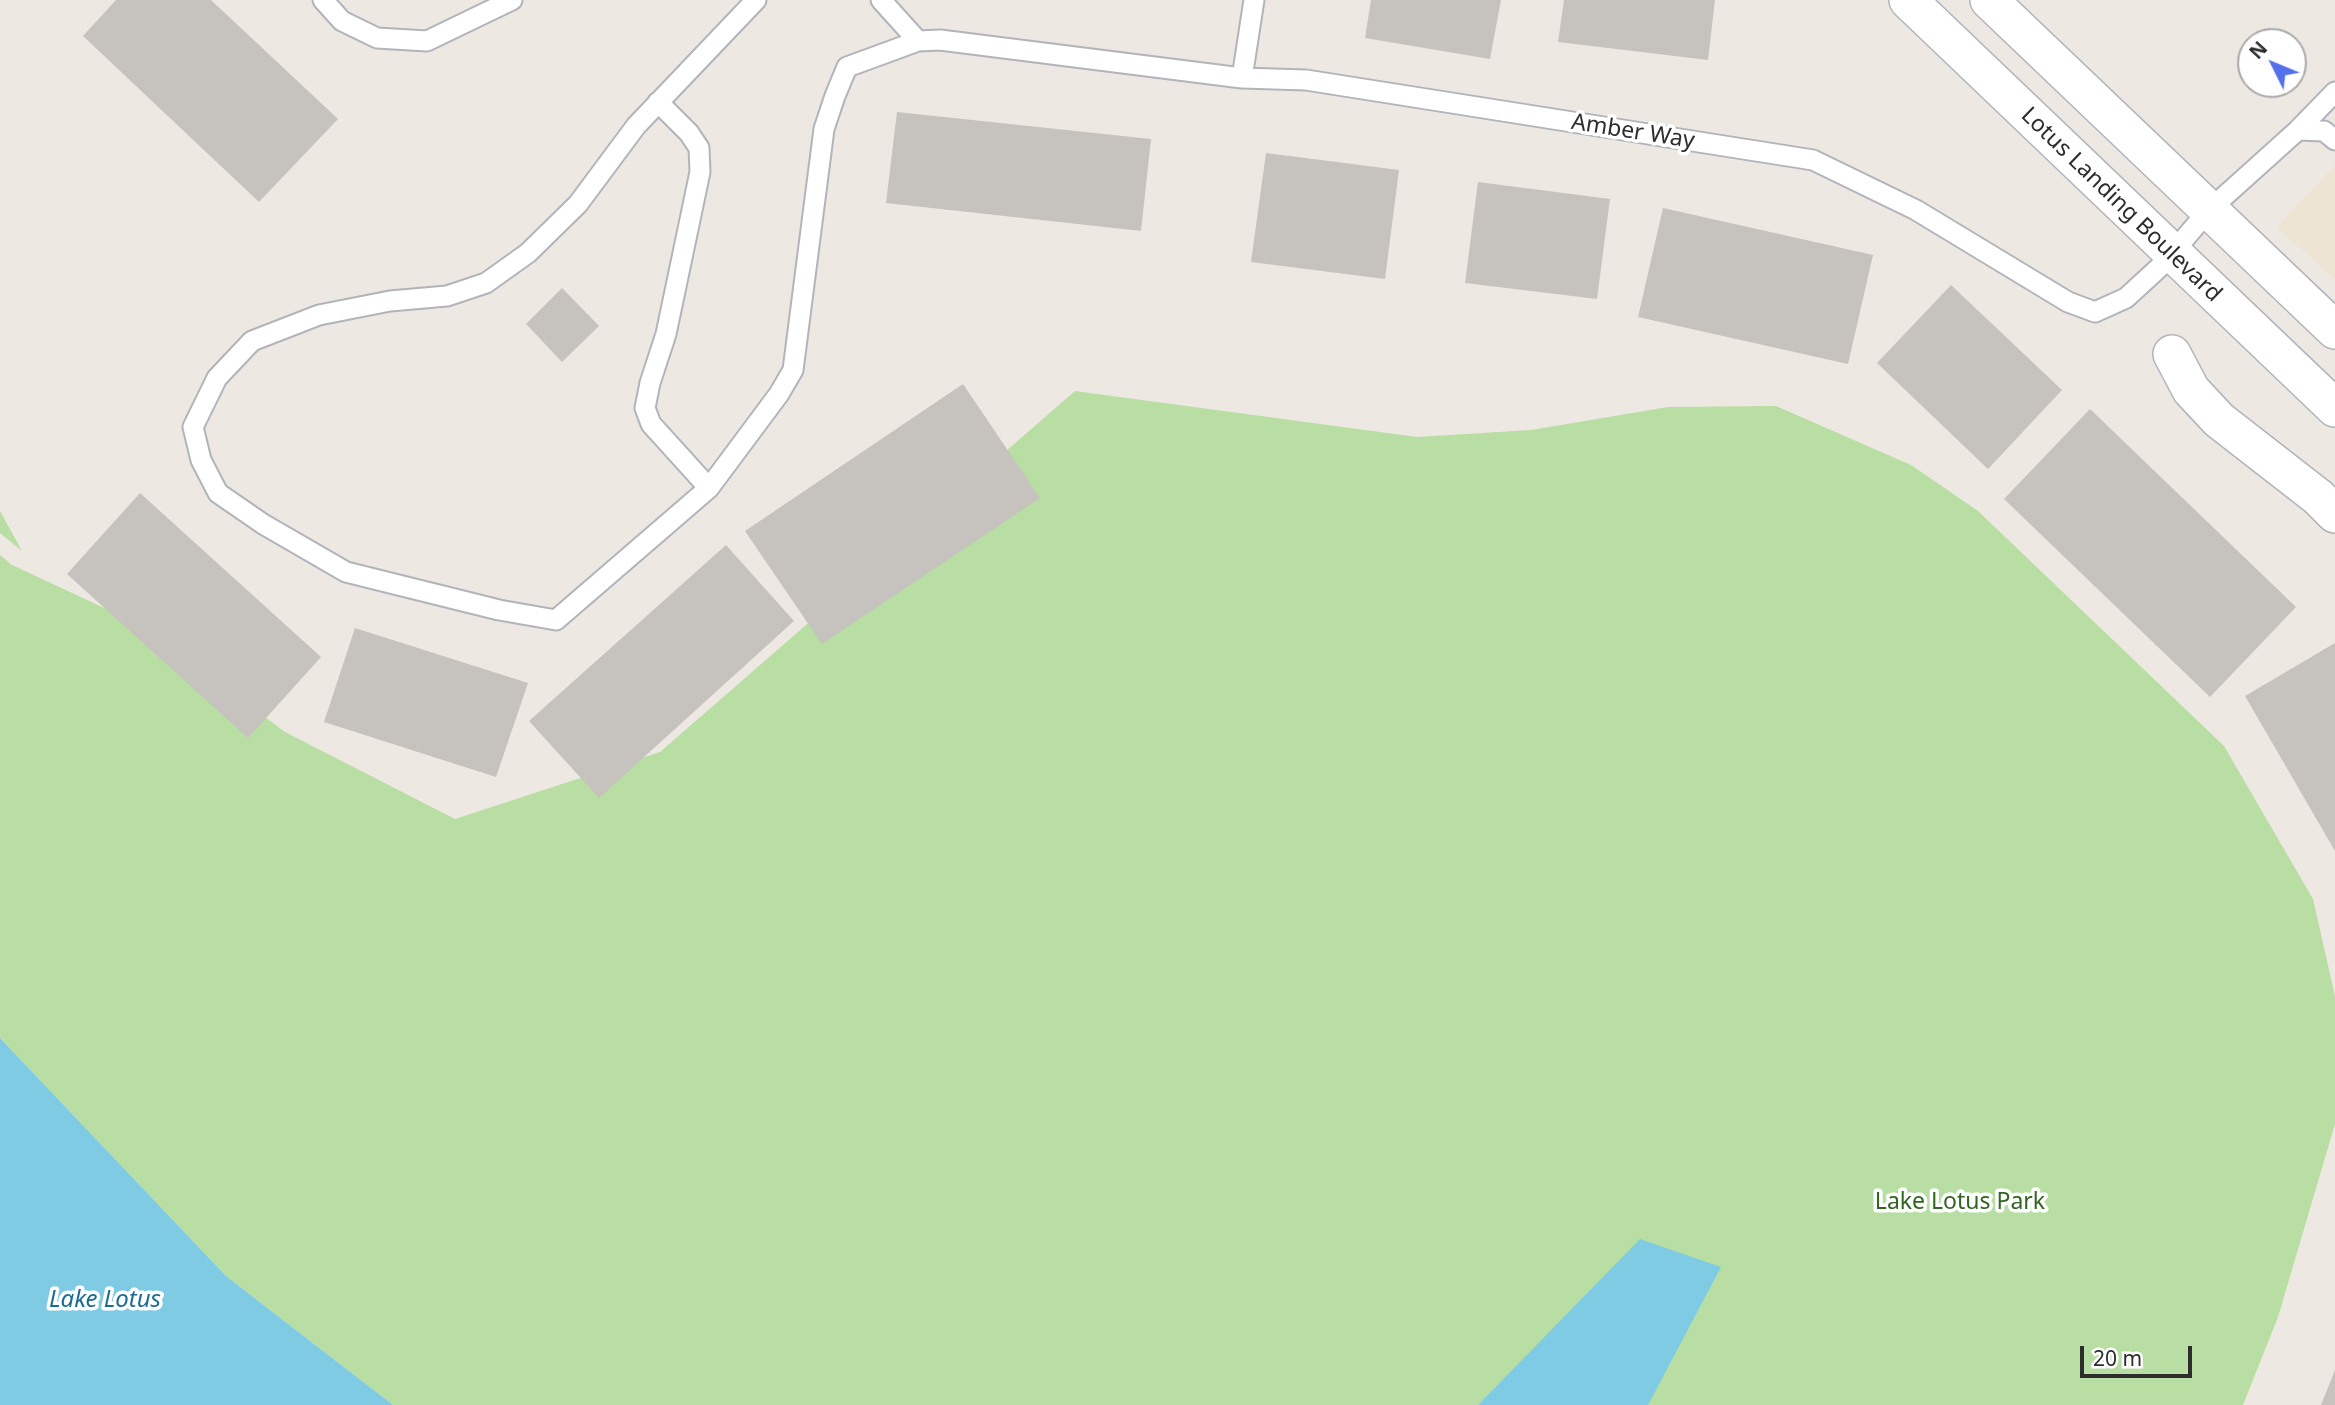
<!DOCTYPE html>
<style>
body{margin:0}
#map{position:relative;width:2335px;height:1405px;overflow:hidden;background:#ede8e2;font-family:"Noto Sans",sans-serif}
canvas{display:block}
.north{position:absolute;left:2237px;top:28px;width:70px;height:70px;box-sizing:border-box;background:#fff;border:2px solid #ababab;border-radius:50%;rotate:313deg;font-size:19px;font-weight:700;line-height:28px;text-align:center;color:#2d2d2d}
.north::after{content:'';display:block;margin:auto;width:24px;height:32px;background:#5271ea;clip-path:polygon(50% 0,100% 100%,50% 72%,0 100%)}
.scale{position:absolute;left:2080px;top:1346px;width:112px;height:32px;box-sizing:border-box;border:4px solid #2d2d2d;border-top:0;padding-left:9px;font-size:21px;line-height:24px;white-space:nowrap;color:#2d2d2d;-webkit-text-stroke:5px #fff;paint-order:stroke}
</style>
<div id="map">
<canvas width="2335" height="1405"></canvas>
<div class="north">N</div>
<div class="scale">20 m</div>
</div>
<script>
const c = document.querySelector('canvas').getContext('2d');
c.lineJoin = 'round';
function fillPath(path, color) { c.fillStyle = color; c.fill(path, 'evenodd'); }
const poly = rows => new Path2D(rows.map(r => 'M' + r).join(''));
function trace(path, color, width, dash) { c.strokeStyle = color; c.lineWidth = width; c.lineCap = dash ? 'butt' : 'round'; c.setLineDash(dash || []); c.stroke(path); }
function drawText(font, color, halo, rows, align = 'center') {
  c.font = font + ' "Noto Sans",sans-serif'; c.lineWidth = 7; c.setLineDash([]); c.textBaseline = 'middle'; c.strokeStyle = halo; c.fillStyle = color; for (const [text, x, y, turn = 0] of rows) {
    c.save(); c.translate(x, y); c.rotate((+turn || 0) * Math.PI / 180); c.textAlign = isNaN(turn) ? turn : align; if (halo) c.strokeText(text, 0, 0); c.fillText(text, 0, 0); c.restore();
  }
}
const education = poly([
 [2335,165,2335,280,2277,227]
]);
const green = poly([
 [1075,391,1417,437,1531,430,1668,407,1776,406,1911,465,1978,511,2224,746,2313,899,2335,996,2335,1124,2278,1317,2243,1405,1489,1405,1550,1333,1478,1405,393,1405,226,1276,0,1038,0,555,12,565,143,626,285,732,455,819,660,752],
 [0,511,22,551,0,533]
]);
const water = poly([
 [0,1038,226,1276,393,1405,0,1405],
 [1640,1239,1721,1267,1648,1405,1478,1405]
]);
const building = poly([
 [116,0,211,0,338,119,259,202,83,36],
 [1371,0,1501,0,1490,59,1365,38],
 [1564,0,1715,0,1708,60,1558,42],
 [897,112,1151,139,1141,231,886,203],
 [1266,153,1399,170,1385,279,1251,262],
 [1478,182,1610,199,1597,299,1465,283],
 [1663,208,1873,255,1848,364,1638,317],
 [1951,285,2062,390,1988,469,1877,363],
 [562,288,599,326,562,362,526,324],
 [963,384,1040,498,822,644,745,531],
 [2090,409,2296,607,2210,697,2004,499],
 [140,493,321,657,248,738,67,574],
 [726,545,794,621,599,798,529,721],
 [355,628,528,683,496,777,324,722],
 [2335,643,2335,851,2245,696],
 [2335,1370,2335,1405,2321,1405]
]);
const lane = poly([
 [323,0,342,21,377,38,427,41,512,0],
 [756,0,636,126,578,204,528,253,486,283,447,296,390,301,319,315,252,341,217,378,193,427,201,460,218,493,263,524,346,572,499,610,556,620,709,488,779,394,793,370,824,129,835,96,847,67,918,41,940,40,1242,78,1306,80,1813,160,1916,210,2068,302,2095,312,2126,298,2163,264,2208,211,2298,130,2324,131,2335,140],
 [881,0,918,41],
 [1242,78,1254,0],
 [658,102,689,133,699,148,700,172,666,334,650,383,645,408,651,424,709,488],
 [2298,130,2335,92]
]);
const street = poly([
 [1908,0,2335,408],
 [1989,0,2335,330],
 [2172,354,2191,390,2219,420,2318,497,2335,514]
]);
const streetNames = [
 ["Amber Way",1633,132,9],
 ["Lotus Landing Boulevard",2121,205,44]
];
const parkNames = [
 ["Lake Lotus Park",1960,1202]
];
const waterNames = [
 ["Lake Lotus",105,1300]
];
fillPath(education, '#ede4d3');
fillPath(green, '#b9dea4');
fillPath(water, '#7fcbe4');
fillPath(building, '#c6c2bd');
trace(lane, '#b2b4bc', 23);
trace(street, '#b2b4bc', 40);
trace(lane, '#fff', 19);
trace(street, '#fff', 37);
drawText('23px', '#2d2d2d', '#fff', streetNames);
drawText('23px', '#326522', '#fff', parkNames);
drawText('italic 24px', '#1b6d94', '#fff', waterNames);
</script>
